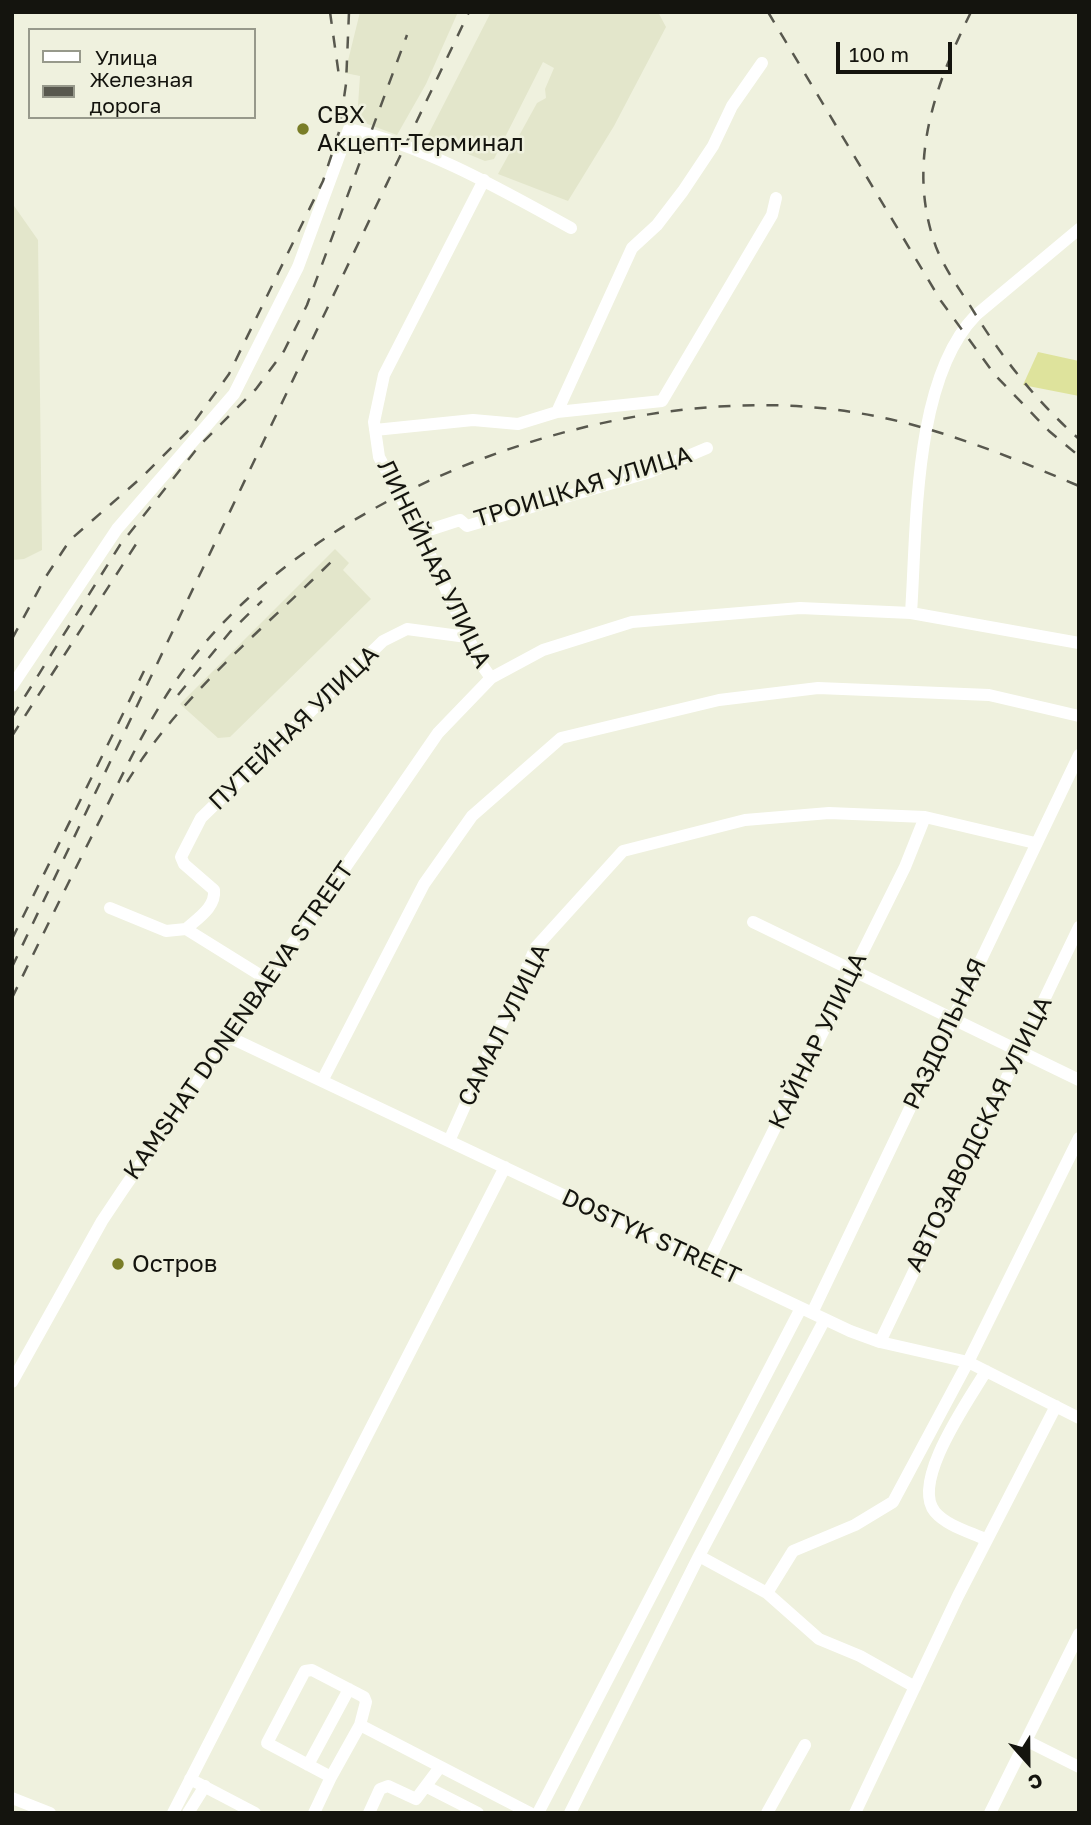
<!DOCTYPE html>
<meta charset="utf-8">
<style>
body{margin:0}
#map{position:relative;width:1091px;height:1825px;overflow:hidden;background:#eff1de;font-family:"Golos Text",sans-serif}
canvas{display:block}
.frame{position:absolute;inset:0;border:14px solid #14140e;pointer-events:none}
.legend{position:absolute;left:28px;top:28px;width:228px;height:91px;box-sizing:border-box;background:#eff1de;border:2px solid #97998b;margin:0;padding:9px 12px;list-style:none;font-size:21px;color:#14140e}
.legend li{display:flex;align-items:center;gap:14px;height:35px}
.legend b{width:35px;border:2px solid #97998b}
.north{position:absolute;left:993px;top:1727px;width:70px;height:70px;-webkit-text-stroke:5px #eff1de;paint-order:stroke;rotate:159deg;font-size:19px;font-weight:700;line-height:28px;text-align:center;color:#14140e}
.north::after{content:'';display:block;margin:auto;width:24px;height:32px;background:#14140e;clip-path:polygon(50% 0,100% 100%,50% 72%,0 100%)}
.scale{position:absolute;left:836px;top:42px;width:116px;height:32px;box-sizing:border-box;border:4px solid #14140e;border-top:0;padding-left:9px;font-size:21px;line-height:24px;white-space:nowrap;color:#14140e;-webkit-text-stroke:5px #eff1de;paint-order:stroke}
</style>
<div id="map">
<canvas width="1091" height="1825"></canvas>
<div class="frame"></div>
<ul class="legend">
<li><b style="height:9px;background:#fff"></b>Улица</li>
<li><b style="height:9px;background:#58584e"></b>Железная дорога</li>
</ul>
<div class="north">С</div>
<div class="scale">100 m</div>
</div>
<script>
const context = document.querySelector('canvas').getContext('2d');
context.lineJoin = 'round';
function paint(path, color) { context.fillStyle = color; context.fill(path, 'evenodd'); }
function trace(path, color, width, dash) { context.strokeStyle = color; context.lineWidth = width; context.lineCap = dash ? 'butt' : 'round'; context.setLineDash(dash || []); context.stroke(path); }
function write(font, color, halo, rows, align = 'center') {
  context.font = font + ' "Golos Text",sans-serif'; context.lineWidth = 5; context.setLineDash([]); context.textBaseline = 'middle'; context.strokeStyle = halo; context.fillStyle = color; for (const [text, x, y, turn = 0] of rows) {
    context.save(); context.translate(x, y); context.rotate((+turn || 0) * Math.PI / 180); context.textAlign = isNaN(turn) ? turn : align; if (halo) context.strokeText(text, 0, 0); context.fillText(text, 0, 0); context.restore();
  }
}
paint(new Path2D(`
 M 360,12 L 458,12 L 426,84 L 397,135 L 357,120 L 360,76 L 345,73 Z
 M 491,12 L 658,12 L 666,27 L 614,126 L 568,201 L 498,174 L 537,103 L 546,98 L 545,89 L 554,68 L 543,62 L 494,159 L 485,161 L 427,137 Z
 M 12,203 L 38,240 L 42,550 L 24,559 L 12,560 Z
 M 335,549 L 349,563 L 343,570 L 371,599 L 230,737 L 218,738 L 180,704 Z`), '#e3e6cb');
paint(new Path2D(`
 M 1038,352 L 1079,361 L 1079,396 L 1023,385 Z`), '#dee39c');
trace(new Path2D(`
 M 484,180 L 384,375 L 374,422 L 379,457 L 420,533 L 479,661 L 491,678
 M 557,412 L 632,248 L 657,225 L 683,191 L 713,146 L 732,106 L 762,63
 M 375,430 L 473,420 L 518,424 L 557,412 L 662,401 L 772,215 L 776,198
 M 420,533 L 460,520 L 467,526 L 650,472 L 707,448
 M 911,613 C 917,526 913,379 976,315 L 1079,229
 M 12,686 L 117,529 L 234,394 L 298,267 L 349,129 C 428,147 500,189 571,228
 M 110,908 L 166,931 L 186,929 L 268,980
 M 753,922 L 1079,1080
 M 186,929 C 198,918 216,907 214,890 L 184,864 L 181,857 L 201,818 L 383,641 L 407,629 L 467,637
 M 229,1037 L 850,1331 L 880,1342 L 968,1362 L 1079,1418
 M 322,1081 L 424,884 L 472,816 L 561,738 L 719,700 L 818,688 L 989,695 L 1079,716
 M 449,1141 L 536,947 L 623,851 L 745,820 L 829,813 L 925,817 L 1035,843
 M 707,1264 L 905,867 L 925,817
 M 812,1313 L 1079,755
 M 880,1342 L 1079,927
 M 986,1371 C 969,1400 910,1482 935,1512 C 947,1526 970,1532 987,1540
 M 12,1382 L 102,1221 L 122,1191 L 438,733 L 491,678 L 543,650 L 632,622 L 800,608 L 911,613 L 1079,643
 M 699,1556 L 767,1593 L 819,1639 L 860,1656 L 915,1687
 M 767,1593 L 793,1551 L 855,1525 L 893,1502 L 968,1362 L 1079,1138
 M 312,1670 L 364,1697 L 366,1702 L 360,1725 L 331,1777 L 267,1743 L 305,1671 Z
 M 360,1725 L 530,1813
 M 1027,1741 L 1079,1767
 M 308,1765 L 349,1689
 M 190,1779 L 255,1813
 M 427,1787 L 478,1813
 M 12,1798 L 50,1813
 M 173,1813 L 505,1167
 M 188,1813 L 205,1786
 M 314,1813 L 331,1777
 M 369,1813 L 380,1789 L 388,1786 L 416,1799 L 440,1767
 M 538,1813 L 801,1308
 M 570,1813 L 699,1556 L 825,1319
 M 767,1813 L 805,1745
 M 855,1813 L 958,1596 L 1056,1406
 M 990,1813 L 1079,1634`), '#fff', 12);
trace(new Path2D(`
 M 330,12 L 339,76
 M 768,12 L 941,301 L 995,375 L 1049,431 L 1079,456
 M 971,12 C 934,87 906,165 936,247 C 945,270 961,291 974,312 C 1003,359 1037,402 1079,439
 M 12,639 L 45,578 L 70,540 L 142,477 L 187,432 L 229,374 L 323,181 L 339,132 L 346,84 L 349,12
 M 178,695 L 230,632 L 262,601
 M 12,717 L 120,545 L 200,445 L 256,389 L 284,351 L 307,305 L 407,35
 M 12,736 L 140,538
 M 127,782 C 182,693 264,629 337,556
 M 12,939 L 144,671
 M 12,967 L 469,12
 M 12,998 C 42,936 72,875 103,814 C 130,759 156,704 195,655 C 335,479 633,377 852,412 C 931,424 1006,455 1079,486`), '#58584e', 2.5, [12, 12]);
for (const [x, y, r, color] of [
 [303,129,7,"#797d27"],
 [118,1264,7,"#797d27"]
]) { const dot = new Path2D(); dot.arc(x, y, r, 0, 2 * Math.PI); context.fillStyle = color; context.fill(dot); trace(dot, '#eff1de', 2.5); }
write('24px', '#14140e', '#eff1de', [
 ["СВХ",317,115],
 ["Акцепт-Терминал",317,143],
 ["Остров",132,1264]
], 'left');
write('24px', '#14140e', '#eff1de', [
 ["ТРОИЦКАЯ УЛИЦА",583,487,-17],
 ["ЛИНЕЙНАЯ УЛИЦА",434,564,64],
 ["ПУТЕЙНАЯ УЛИЦА",294,728,-44],
 ["KAMSHAT DONENBAEVA STREET",239,1021,-55],
 ["САМАЛ УЛИЦА",504,1025,-64],
 ["РАЗДОЛЬНАЯ",945,1034,-65],
 ["КАЙНАР УЛИЦА",818,1041,-64],
 ["АВТОЗАВОДСКАЯ УЛИЦА",979,1134,-64],
 ["DOSTYK STREET",651,1237,25]
]);
</script>
